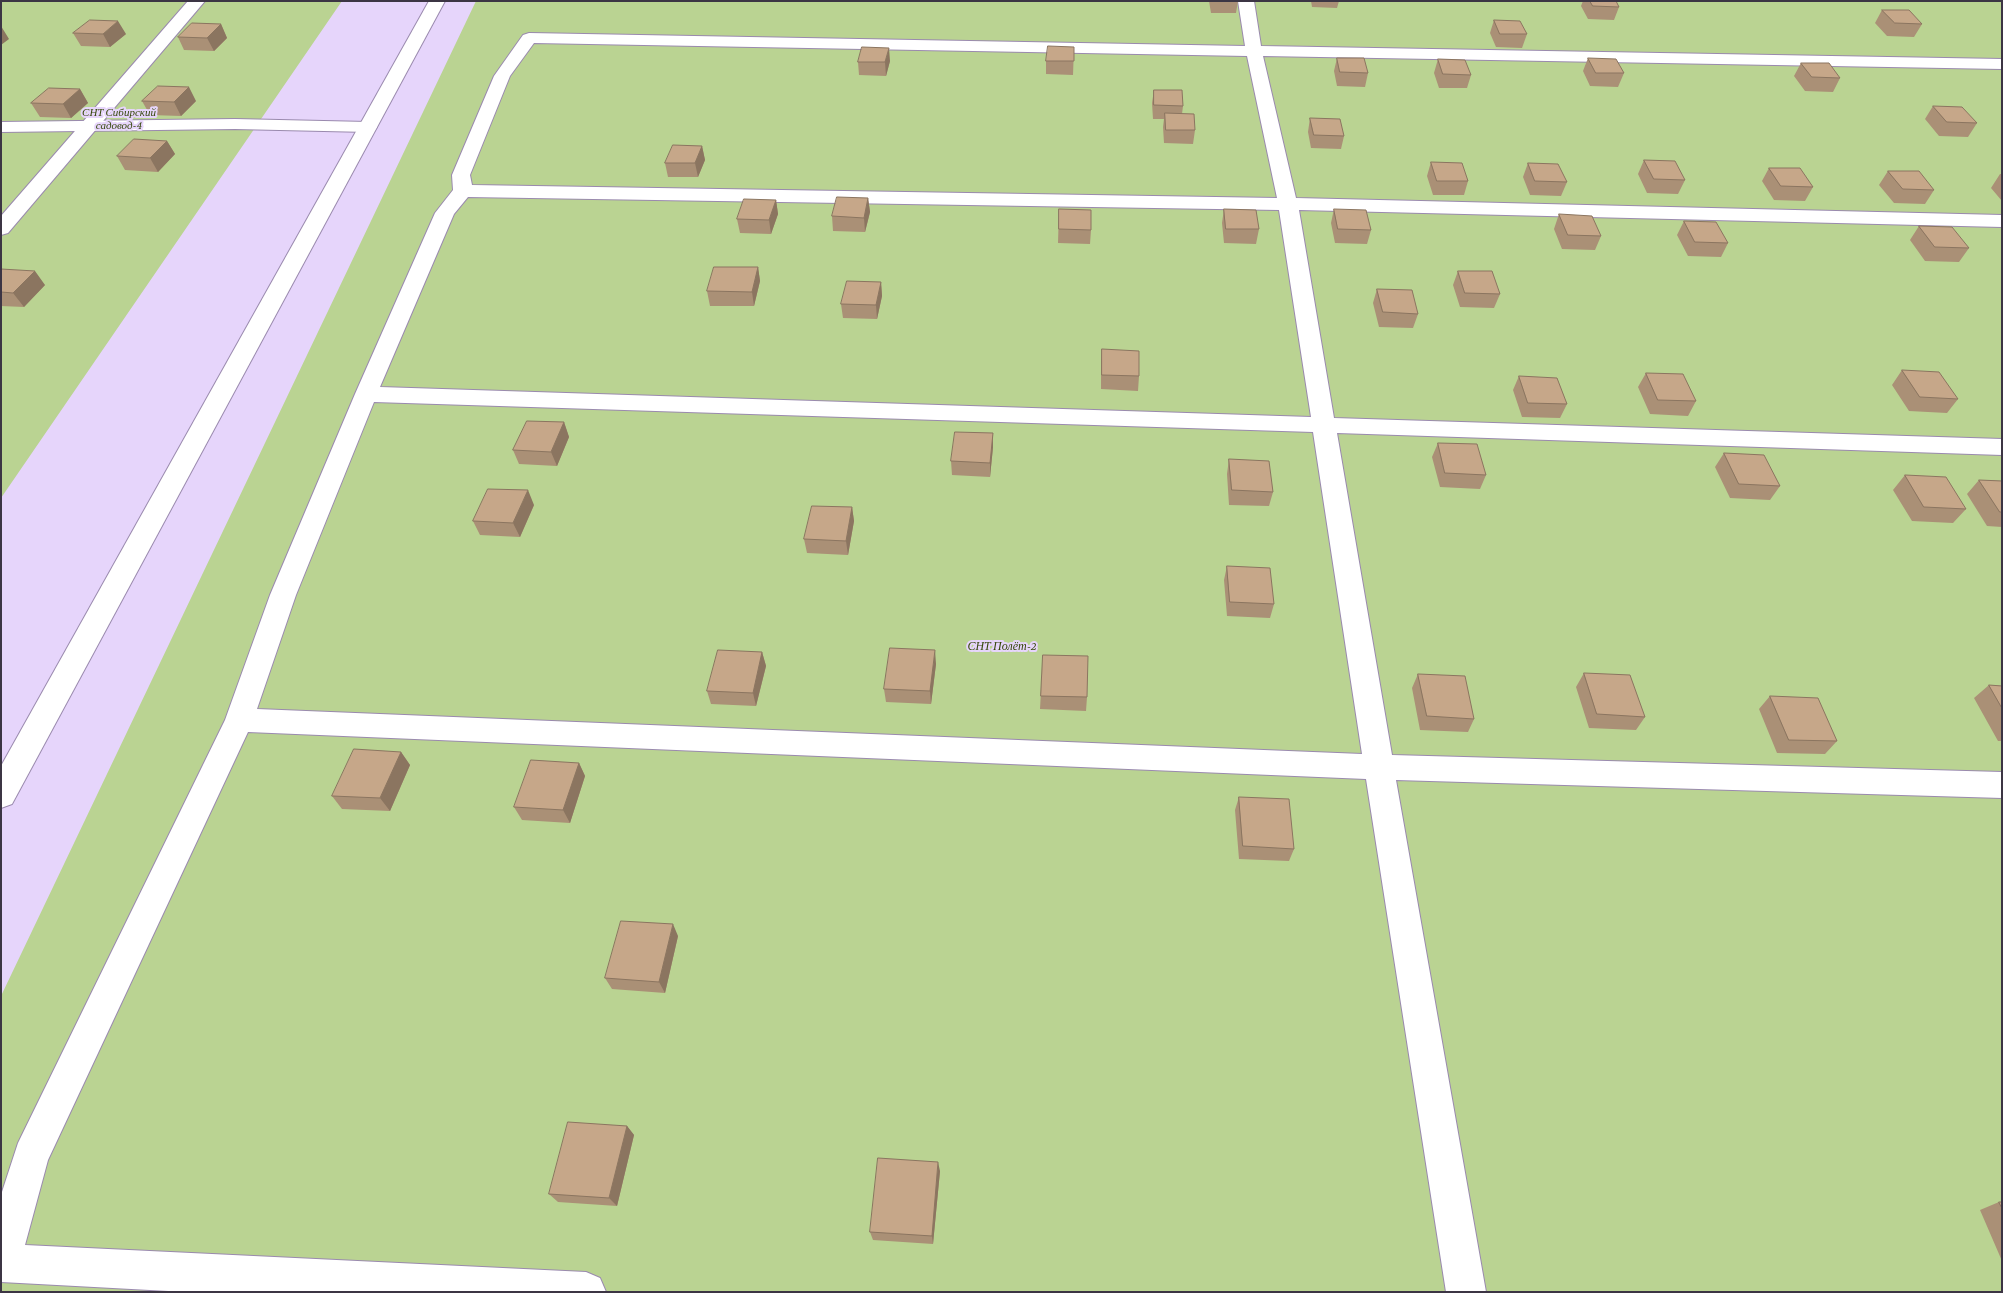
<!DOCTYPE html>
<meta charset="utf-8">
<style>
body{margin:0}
#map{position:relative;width:2003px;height:1293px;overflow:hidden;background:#e6d5fb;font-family:"Crimson Pro",serif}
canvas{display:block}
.frame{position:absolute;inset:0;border:2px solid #3c3544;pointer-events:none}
</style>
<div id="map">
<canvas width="2003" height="1293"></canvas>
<div class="frame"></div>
</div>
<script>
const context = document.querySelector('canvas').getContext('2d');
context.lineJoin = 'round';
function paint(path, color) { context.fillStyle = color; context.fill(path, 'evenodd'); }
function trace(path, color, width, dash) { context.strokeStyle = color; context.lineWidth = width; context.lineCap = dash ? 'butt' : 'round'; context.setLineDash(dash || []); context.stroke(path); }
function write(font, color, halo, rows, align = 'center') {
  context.font = font + ' "Crimson Pro",serif'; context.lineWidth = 4; context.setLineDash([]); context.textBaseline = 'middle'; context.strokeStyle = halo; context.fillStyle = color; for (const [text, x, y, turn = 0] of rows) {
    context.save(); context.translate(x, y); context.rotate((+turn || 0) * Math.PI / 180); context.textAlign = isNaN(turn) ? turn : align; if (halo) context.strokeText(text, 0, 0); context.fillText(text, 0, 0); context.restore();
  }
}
paint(new Path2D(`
 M 1,1 L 342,1 L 1,498 Z
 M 476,1 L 2002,1 L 2002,1292 L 1,1292 L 1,996 Z`), '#bad392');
const lane = new Path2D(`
 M 188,1 L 205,1 L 8,233 L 1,235 L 1,216 Z
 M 1238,1 L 1254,1 L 1261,46 L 2002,59 L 2002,69 L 1263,56 L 1296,198 L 2002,215 L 2002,227 L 1299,210 L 1334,418 L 2002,439 L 2002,455 L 1337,433 L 1392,755 L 2002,772 L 2002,798 L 1396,780 L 1486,1292 L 1446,1292 L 1366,779 L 248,732 L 48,1160 L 25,1245 L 586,1272 L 600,1278 L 606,1292 L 187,1292 L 1,1282 L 1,1195 L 18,1143 L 225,720 L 270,595 L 355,394 L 435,213 L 453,190 L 452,175 L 494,76 L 523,35 L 529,33 L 1245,46 ZM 534,43 L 1247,56 L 1277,198 L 472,185 L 470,175 L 510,76 ZM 468,197 L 1279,210 L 1311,417 L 380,387 L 454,214 ZM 374,402 L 1313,432 L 1362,754 L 257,709 L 296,595 Z`);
const street = new Path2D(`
 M 235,119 L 368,122 L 374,123 L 377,127 L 374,131 L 368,132 L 235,129 L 1,132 L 1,122 Z`);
const secondary = new Path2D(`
 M 429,1 L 445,1 L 12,804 L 1,808 L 1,766 Z`);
trace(lane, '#9a8aae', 2);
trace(street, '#9a8aae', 2);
trace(secondary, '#9a8aae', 2);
paint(lane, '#fff');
paint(street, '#fff');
paint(secondary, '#fff');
paint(new Path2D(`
 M 1209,1 L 1238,1 L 1236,13 L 1211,13 Z
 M 1311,1 L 1339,1 L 1337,8 L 1312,7 Z
 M 1583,1 L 1616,1 L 1619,7 L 1614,20 L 1588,19 L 1581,6 Z
 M 1882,10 L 1922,24 L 1914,37 L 1887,36 L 1875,23 Z
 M 1494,20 L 1527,34 L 1522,48 L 1496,47 L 1490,33 Z
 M 221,24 L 227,38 L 214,51 L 184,50 L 178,37 Z
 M 73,33 L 126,34 L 110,47 L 81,46 Z
 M 1074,47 L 1073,75 L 1046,74 L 1046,61 Z
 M 1337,58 L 1368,73 L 1365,87 L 1337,86 L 1334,71 Z
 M 1588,58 L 1624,73 L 1618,87 L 1590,86 L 1583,71 Z
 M 1438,59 L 1471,75 L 1467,88 L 1439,88 L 1434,73 Z
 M 890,61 L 886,76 L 859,75 L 858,62 Z
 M 1801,63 L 1840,78 L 1833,92 L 1805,91 L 1794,76 Z
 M 80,89 L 88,103 L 71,118 L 40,117 L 31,103 Z
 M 1154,90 L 1183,106 L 1182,114 L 1195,130 L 1193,144 L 1164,143 L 1163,127 L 1164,119 L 1153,119 L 1152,103 Z
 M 142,101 L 196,101 L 181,116 L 150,115 Z
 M 1933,106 L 1977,123 L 1968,137 L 1939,136 L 1925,119 Z
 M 1310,118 L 1344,136 L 1341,149 L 1311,148 L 1308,132 Z
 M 167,141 L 175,154 L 158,172 L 125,170 L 117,156 Z
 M 702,146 L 705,160 L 698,177 L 668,177 L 665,163 Z
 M 1644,160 L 1685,180 L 1678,194 L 1647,193 L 1638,174 Z
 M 1431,162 L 1468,181 L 1464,195 L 1433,195 L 1427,176 Z
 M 1528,163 L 1567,182 L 1561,196 L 1530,195 L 1523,177 Z
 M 1769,168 L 1813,187 L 1805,201 L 1774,200 L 1762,181 Z
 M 1888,171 L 1934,190 L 1925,204 L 1894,203 L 1879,185 Z
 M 2000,174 L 2002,174 L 2002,201 L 1991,188 Z
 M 868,198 L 870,212 L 865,232 L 833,231 L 832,216 Z
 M 776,200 L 778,214 L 771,234 L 740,233 L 737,219 Z
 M 1059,209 L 1091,230 L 1090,244 L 1058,243 Z
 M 1224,209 L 1259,229 L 1256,244 L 1224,243 L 1222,223 Z
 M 1334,209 L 1371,230 L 1367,244 L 1335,243 L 1331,223 Z
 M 1559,214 L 1601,236 L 1595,250 L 1562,249 L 1554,229 Z
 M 1684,221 L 1728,243 L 1721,257 L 1688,256 L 1677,235 Z
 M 1919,226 L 1969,248 L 1959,262 L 1925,261 L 1910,240 Z
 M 758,267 L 760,281 L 754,306 L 710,306 L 707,291 Z
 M 1,269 L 45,285 L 24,307 L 1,306 Z
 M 1458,271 L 1500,294 L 1494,308 L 1460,307 L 1453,285 Z
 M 881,282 L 882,296 L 877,319 L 843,318 L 841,304 Z
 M 1377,289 L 1418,314 L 1413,328 L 1379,327 L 1373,303 Z
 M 1102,349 L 1139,376 L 1138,391 L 1101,389 L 1101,363 Z
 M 1902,370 L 1958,399 L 1947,413 L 1909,411 L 1892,385 Z
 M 1646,373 L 1696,401 L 1688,416 L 1650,414 L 1638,387 Z
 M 1519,376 L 1567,404 L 1560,418 L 1522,417 L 1513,390 Z
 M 564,422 L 569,437 L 557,466 L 519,464 L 513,450 Z
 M 993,433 L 993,447 L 990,477 L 952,475 L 951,461 Z
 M 1438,443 L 1486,475 L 1480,489 L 1440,487 L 1432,457 Z
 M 1724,453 L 1780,486 L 1770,500 L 1730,498 L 1715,467 Z
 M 1229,459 L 1273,492 L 1269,506 L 1229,505 L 1227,474 Z
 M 1905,475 L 1966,509 L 1953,523 L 1912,521 L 1893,490 Z
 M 1979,480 L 2002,481 L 2002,527 L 1987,526 L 1967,494 Z
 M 534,505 L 520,537 L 480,535 L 473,521 Z
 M 852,507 L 854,521 L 848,555 L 807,553 L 804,539 Z
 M 1227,566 L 1274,604 L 1270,618 L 1227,616 L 1224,580 Z
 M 762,652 L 766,666 L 756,706 L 711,704 L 707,691 Z
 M 1043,655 L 1087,697 L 1086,711 L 1040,709 Z
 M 936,664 L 931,704 L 886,702 L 884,689 Z
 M 1584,673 L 1645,717 L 1636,730 L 1589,728 L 1576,687 Z
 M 1418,674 L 1474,719 L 1468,732 L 1420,730 L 1412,688 Z
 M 1989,685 L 2002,686 L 2002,741 L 1998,741 L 1974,698 Z
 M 1770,696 L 1837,741 L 1825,754 L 1777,753 L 1759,709 Z
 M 401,752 L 410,765 L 390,811 L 342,809 L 332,796 Z
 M 579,763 L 585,776 L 570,823 L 522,820 L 514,807 Z
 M 1239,797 L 1294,849 L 1289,861 L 1239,859 L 1235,810 Z
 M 678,936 L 665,993 L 612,989 L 605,978 Z
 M 627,1126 L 634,1135 L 617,1206 L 558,1202 L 549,1194 Z
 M 940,1171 L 933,1244 L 873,1240 L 870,1232 Z
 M 1999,1202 L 2002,1202 L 2002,1261 L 1980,1210 Z`), '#aa9076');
paint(new Path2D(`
 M 118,21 L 126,34 L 110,47 L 103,34 Z
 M 221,24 L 227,38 L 214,51 L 207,38 Z
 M 1,26 L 9,39 L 1,45 Z
 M 889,48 L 890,61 L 886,76 L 885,62 Z
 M 189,87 L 196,101 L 181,116 L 174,102 Z
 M 80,89 L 88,103 L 71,118 L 63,104 Z
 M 167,141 L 175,154 L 158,172 L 150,158 Z
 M 702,146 L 705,160 L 698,177 L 695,163 Z
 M 868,198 L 870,212 L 865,232 L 864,218 Z
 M 776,200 L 778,214 L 771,234 L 769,220 Z
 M 758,267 L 760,281 L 754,306 L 752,292 Z
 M 35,271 L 45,285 L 24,307 L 13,293 Z
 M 881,282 L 882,296 L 877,319 L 876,305 Z
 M 564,422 L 569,437 L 557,466 L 551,452 Z
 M 993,433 L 993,447 L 990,477 L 990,463 Z
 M 528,490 L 534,505 L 520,537 L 513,523 Z
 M 852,507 L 854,521 L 848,555 L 846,541 Z
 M 935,650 L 936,664 L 931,704 L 930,691 Z
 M 762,652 L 766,666 L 756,706 L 753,693 Z
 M 401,752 L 410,765 L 390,811 L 380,798 Z
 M 579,763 L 585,776 L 570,823 L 563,810 Z
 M 673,924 L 678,936 L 665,993 L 659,982 Z
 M 627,1126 L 634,1135 L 617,1206 L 609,1198 Z
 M 938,1162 L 940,1171 L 933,1244 L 932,1236 Z`), '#8b7560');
const building = new Path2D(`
 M 1590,1 L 1616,1 L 1619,7 L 1593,6 Z
 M 1882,10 L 1909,10 L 1922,24 L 1895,23 Z
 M 90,20 L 118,21 L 103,34 L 73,33 Z
 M 1494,20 L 1520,21 L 1527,34 L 1500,34 Z
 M 192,23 L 221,24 L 207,38 L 178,37 Z
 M 1048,46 L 1074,47 L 1074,61 L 1046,61 Z
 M 862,47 L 889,48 L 885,62 L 858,62 Z
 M 1337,58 L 1364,58 L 1368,73 L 1340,72 Z
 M 1588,58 L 1616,59 L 1624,73 L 1596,73 Z
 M 1438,59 L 1465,60 L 1471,75 L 1443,74 Z
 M 1801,63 L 1829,63 L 1840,78 L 1812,77 Z
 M 158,86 L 189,87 L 174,102 L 142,101 Z
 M 49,88 L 80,89 L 63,104 L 31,103 Z
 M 1154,90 L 1182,90 L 1183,106 L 1154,105 Z
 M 1933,106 L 1962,107 L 1977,123 L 1947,122 Z
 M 1165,113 L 1194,114 L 1195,130 L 1166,130 Z
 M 1310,118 L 1340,119 L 1344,136 L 1314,135 Z
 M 134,139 L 167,141 L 150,158 L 117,156 Z
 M 673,145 L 702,146 L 695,163 L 665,163 Z
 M 1644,160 L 1675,161 L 1685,180 L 1654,179 Z
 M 1431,162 L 1462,163 L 1468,181 L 1437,181 Z
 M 1528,163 L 1558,164 L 1567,182 L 1535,181 Z
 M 1769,168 L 1800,168 L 1813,187 L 1781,186 Z
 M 1888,171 L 1919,171 L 1934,190 L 1903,189 Z
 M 837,197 L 868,198 L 864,218 L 832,216 Z
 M 744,199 L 776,200 L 769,220 L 737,219 Z
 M 1059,209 L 1091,210 L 1091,230 L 1059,229 Z
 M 1224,209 L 1256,210 L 1259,229 L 1226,229 Z
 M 1334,209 L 1366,210 L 1371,230 L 1338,229 Z
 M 1559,214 L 1592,216 L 1601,236 L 1568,235 Z
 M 1684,221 L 1716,222 L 1728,243 L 1695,242 Z
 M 1919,226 L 1952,227 L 1969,248 L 1935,247 Z
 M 714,267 L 758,267 L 752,292 L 707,291 Z
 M 1,269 L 35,271 L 13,293 L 1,292 Z
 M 1458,271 L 1492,271 L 1500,294 L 1465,293 Z
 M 847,281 L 881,282 L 876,305 L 841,304 Z
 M 1377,289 L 1412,290 L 1418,314 L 1383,312 Z
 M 1102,349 L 1139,351 L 1139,376 L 1102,375 Z
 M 1902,370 L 1939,372 L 1958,399 L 1920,397 Z
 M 1646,373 L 1683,374 L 1696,401 L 1658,400 Z
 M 1519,376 L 1557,378 L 1567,404 L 1528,403 Z
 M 527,421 L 564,422 L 551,452 L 513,450 Z
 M 955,432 L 993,433 L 990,463 L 951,461 Z
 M 1438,443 L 1477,444 L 1486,475 L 1445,473 Z
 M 1724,453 L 1764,455 L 1780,486 L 1739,484 Z
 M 1229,459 L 1269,461 L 1273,492 L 1232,490 Z
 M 1905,475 L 1946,477 L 1966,509 L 1924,507 Z
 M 1979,480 L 2002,481 L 2002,512 L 2000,512 Z
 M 488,489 L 528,490 L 513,523 L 473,521 Z
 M 812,506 L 852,507 L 846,541 L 804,539 Z
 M 1227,566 L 1270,568 L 1274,604 L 1230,602 Z
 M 890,648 L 935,650 L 930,691 L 884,689 Z
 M 718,650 L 762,652 L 753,693 L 707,691 Z
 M 1043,655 L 1088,656 L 1087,697 L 1041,696 Z
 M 1584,673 L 1630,675 L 1645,717 L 1597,714 Z
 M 1418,674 L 1465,676 L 1474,719 L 1427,716 Z
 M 1989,685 L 2002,686 L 2002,708 Z
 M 1770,696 L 1818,698 L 1837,741 L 1789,740 Z
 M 354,749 L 401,752 L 380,798 L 332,796 Z
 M 531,760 L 579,763 L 563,810 L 514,807 Z
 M 1239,797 L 1289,799 L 1294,849 L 1243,846 Z
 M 621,921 L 673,924 L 659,982 L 605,978 Z
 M 568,1122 L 627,1126 L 609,1198 L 549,1194 Z
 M 878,1158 L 938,1162 L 932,1236 L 870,1232 Z
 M 1999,1202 L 2002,1202 L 2002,1208 Z`);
paint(building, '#c6a789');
trace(building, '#8b7560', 1);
write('italic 11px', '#354709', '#e6d5fb', [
 ["СНТ Сибирский",119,113],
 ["садовод-4",119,126]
]);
write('italic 12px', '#354709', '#e6d5fb', [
 ["СНТ Полёт-2",1002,646]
]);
</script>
